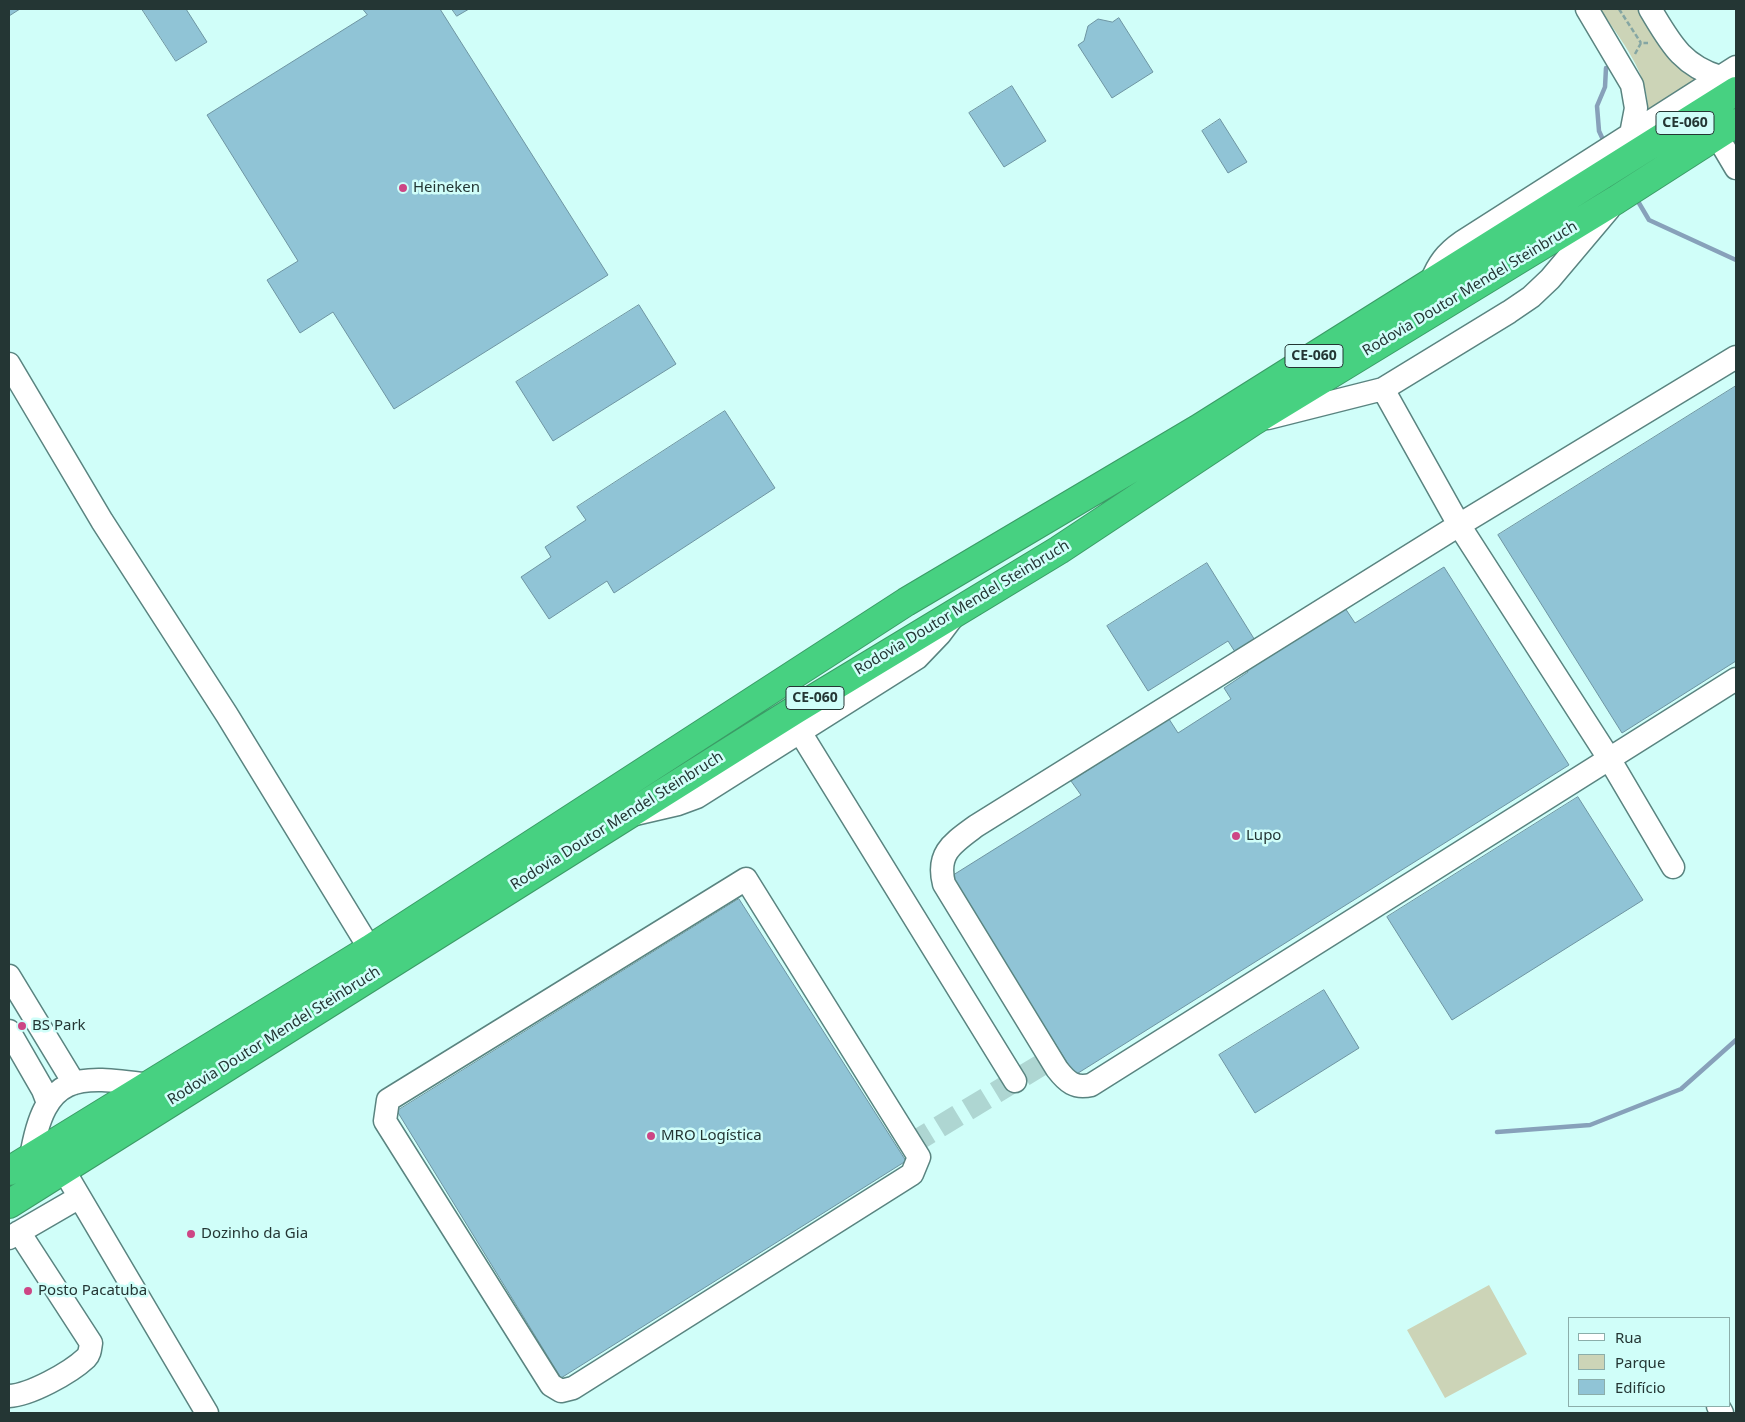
<!DOCTYPE html>
<meta charset="utf-8">
<style>
body{margin:0}
#map{position:relative;width:1745px;height:1422px;overflow:hidden;background:#d0fef9;font-family:"Noto Sans",sans-serif}
canvas{display:block}
.frame{position:absolute;inset:0;border:10px solid #243634;pointer-events:none}
.legend{position:absolute;left:1568px;top:1317px;width:162px;height:90px;box-sizing:border-box;background:#d0fef9;border:1px solid #8baeaa;margin:0;padding:6px 9px;list-style:none;font-size:15px;color:#243634}
.legend li{display:flex;align-items:center;gap:10px;height:25px}
.legend b{width:25px;border:1px solid #8baeaa}
</style>
<div id="map">
<canvas width="1745" height="1422"></canvas>
<div class="frame"></div>
<ul class="legend">
<li><b style="height:6px;background:#fff"></b>Rua</li>
<li><b style="height:14px;background:#ccd4b7"></b>Parque</li>
<li><b style="height:14px;background:#90c4d6"></b>Edifício</li>
</ul>
</div>
<script>
const context = document.querySelector('canvas').getContext('2d');
context.lineJoin = 'round';
function paint(path, color) { context.fillStyle = color; context.fill(path, 'evenodd'); }
function trace(path, color, width, dash) { context.strokeStyle = color; context.lineWidth = width; context.lineCap = dash ? 'butt' : 'round'; context.setLineDash(dash || []); context.stroke(path); }
function write(font, color, halo, rows, align = 'center') {
  context.font = font + ' "Noto Sans",sans-serif'; context.lineWidth = 5; context.setLineDash([]); context.textBaseline = 'middle'; context.strokeStyle = halo; context.fillStyle = color; for (const [text, x, y, turn = 0] of rows) {
    context.save(); context.translate(x, y); context.rotate((+turn || 0) * Math.PI / 180); context.textAlign = isNaN(turn) ? turn : align; if (halo) context.strokeText(text, 0, 0); context.fillText(text, 0, 0); context.restore();
  }
}
paint(new Path2D(`
 M 1600,9 L 1640,9 L 1701,79 L 1648,112 C 1649,73 1621,41 1600,9 Z
 M 1489,1285 L 1527,1354 L 1445,1398 L 1407,1330 Z`), '#ccd4b7');
trace(new Path2D(`
 M 1605,144 L 1599,131 L 1597,106 L 1605,87 L 1606,68
 M 1636,198 L 1649,220 L 1736,260
 M 1497,1132 L 1590,1125 L 1681,1089 L 1736,1040`), '#87a1ba', 4.5);
const building = new Path2D(`
 M 9,9 L 20,9 L 9,16 Z
 M 142,9 L 186,9 L 207,42 L 176,61 Z
 M 363,9 L 440,9 L 608,275 L 394,409 L 333,312 L 300,333 L 267,280 L 298,261 L 207,115 L 367,15 Z
 M 452,9 L 469,9 L 457,16 Z
 M 1119,18 L 1153,72 L 1112,98 L 1078,45 L 1084,41 L 1088,26 L 1098,19 L 1112,22 Z
 M 1012,86 L 1046,141 L 1004,167 L 969,113 Z
 M 1220,119 L 1247,162 L 1228,173 L 1202,131 Z
 M 639,305 L 676,364 L 553,441 L 516,382 Z
 M 1736,386 L 1736,661 L 1622,733 L 1498,535 Z
 M 725,411 L 775,488 L 614,593 L 607,581 L 549,619 L 521,577 L 551,557 L 545,547 L 586,520 L 577,507 Z
 M 1207,563 L 1266,658 L 1345,608 L 1355,623 L 1444,567 L 1569,765 L 1075,1075 L 950,877 L 1081,795 L 1071,781 L 1169,719 L 1178,733 L 1231,699 L 1224,688 L 1248,672 L 1228,641 L 1148,691 L 1107,626 Z
 M 1578,797 L 1643,900 L 1452,1020 L 1387,917 Z
 M 739,899 L 906,1161 L 561,1378 L 397,1111 Z
 M 1324,990 L 1359,1048 L 1255,1113 L 1219,1055 Z`);
paint(building, '#90c4d6');
trace(building, '#6e95a2', 1);
trace(new Path2D(`
 M 911,1144 L 1051,1059`), '#aed6d2', 22, [22, 11]);
const minor = new Path2D(`
 M 1587,9 L 1632,85 L 1636,108 L 1631,134
 M 1650,9 C 1670,42 1681,65 1720,77
 M 1717,136 L 1736,168
 M 1431,282 C 1438,264 1446,253 1462,242 L 1736,67
 M 1736,357 L 1459,525 L 976,826 C 953,843 936,853 944,884 L 1057,1069 C 1067,1082 1075,1089 1091,1085 L 1736,679
 M 9,364 L 102,521 L 227,715 L 370,949
 M 1383,389 L 1459,525 L 1610,760 L 1673,867
 M 1268,418 L 1383,389 L 1509,312 L 1531,297 L 1550,279 L 1609,209
 M 800,732 L 1015,1081
 M 635,814 L 678,804 L 697,797 L 917,658 L 940,634 L 952,618
 M 746,879 L 919,1157 L 912,1174 L 573,1388 L 561,1391 L 551,1385 L 385,1121 L 388,1100 Z
 M 9,976 L 74,1083
 M 9,1031 L 43,1090 L 48,1103
 M 31,1157 C 45,1072 76,1075 150,1085
 M 63,1169 L 207,1413
 M 9,1238 L 78,1198
 M 9,1396 C 30,1395 70,1373 86,1358 C 90,1354 90,1349 91,1343 L 19,1232
 M 1718,1406 L 1722,1413`);
const highway = new Path2D(`
 M 9,1171 L 370,949 L 906,602 L 1198,429 L 1736,91
 M 9,1204 L 795,710 L 1059,550 L 1252,422 L 1616,200 L 1736,123`);
trace(minor, '#5a8480', 25);
trace(highway, '#3b9b66', 30);
trace(new Path2D(`
 M 1619,9 L 1641,43
 M 1635,54 L 1641,43 L 1648,43`), '#85a6a3', 2.5, [5, 2.5]);
trace(minor, '#fff', 22);
trace(highway, '#47d181', 28);
for (const [x, y, r, color] of [
 [403,188,5,"#cd4685"],
 [1236,836,5,"#cd4685"],
 [22,1026,5,"#cd4685"],
 [651,1136,5,"#cd4685"],
 [191,1234,5,"#cd4685"],
 [28,1291,5,"#cd4685"]
]) { const dot = new Path2D(); dot.arc(x, y, r, 0, 2 * Math.PI); context.fillStyle = color; context.fill(dot); trace(dot, '#d0fef9', 2); }
for (const [x, y, w] of [
 [1685,123,58],
 [1314,356,58],
 [815,698,58]
]) { const box = new Path2D(); box.roundRect(x - w / 2, y - 11.5, w, 23, 4); context.fillStyle = '#d0fef9'; context.fill(box); trace(box, '#243634', 1); }
write('bold 14px', '#243634', null, [
 ["CE-060",1685,123],
 ["CE-060",1314,356],
 ["CE-060",815,698]
]);
write('15px', '#243634', '#d0fef9', [
 ["Heineken",413,188],
 ["Lupo",1246,836],
 ["BS Park",32,1026],
 ["MRO Logística",661,1136],
 ["Dozinho da Gia",201,1234],
 ["Posto Pacatuba",38,1291]
], 'left');
write('15px', '#243634', '#d0fef9', [
 ["Rodovia Doutor Mendel Steinbruch",1470,289,-31],
 ["Rodovia Doutor Mendel Steinbruch",962,608,-31],
 ["Rodovia Doutor Mendel Steinbruch",617,821,-32],
 ["Rodovia Doutor Mendel Steinbruch",274,1036,-32]
]);
</script>
